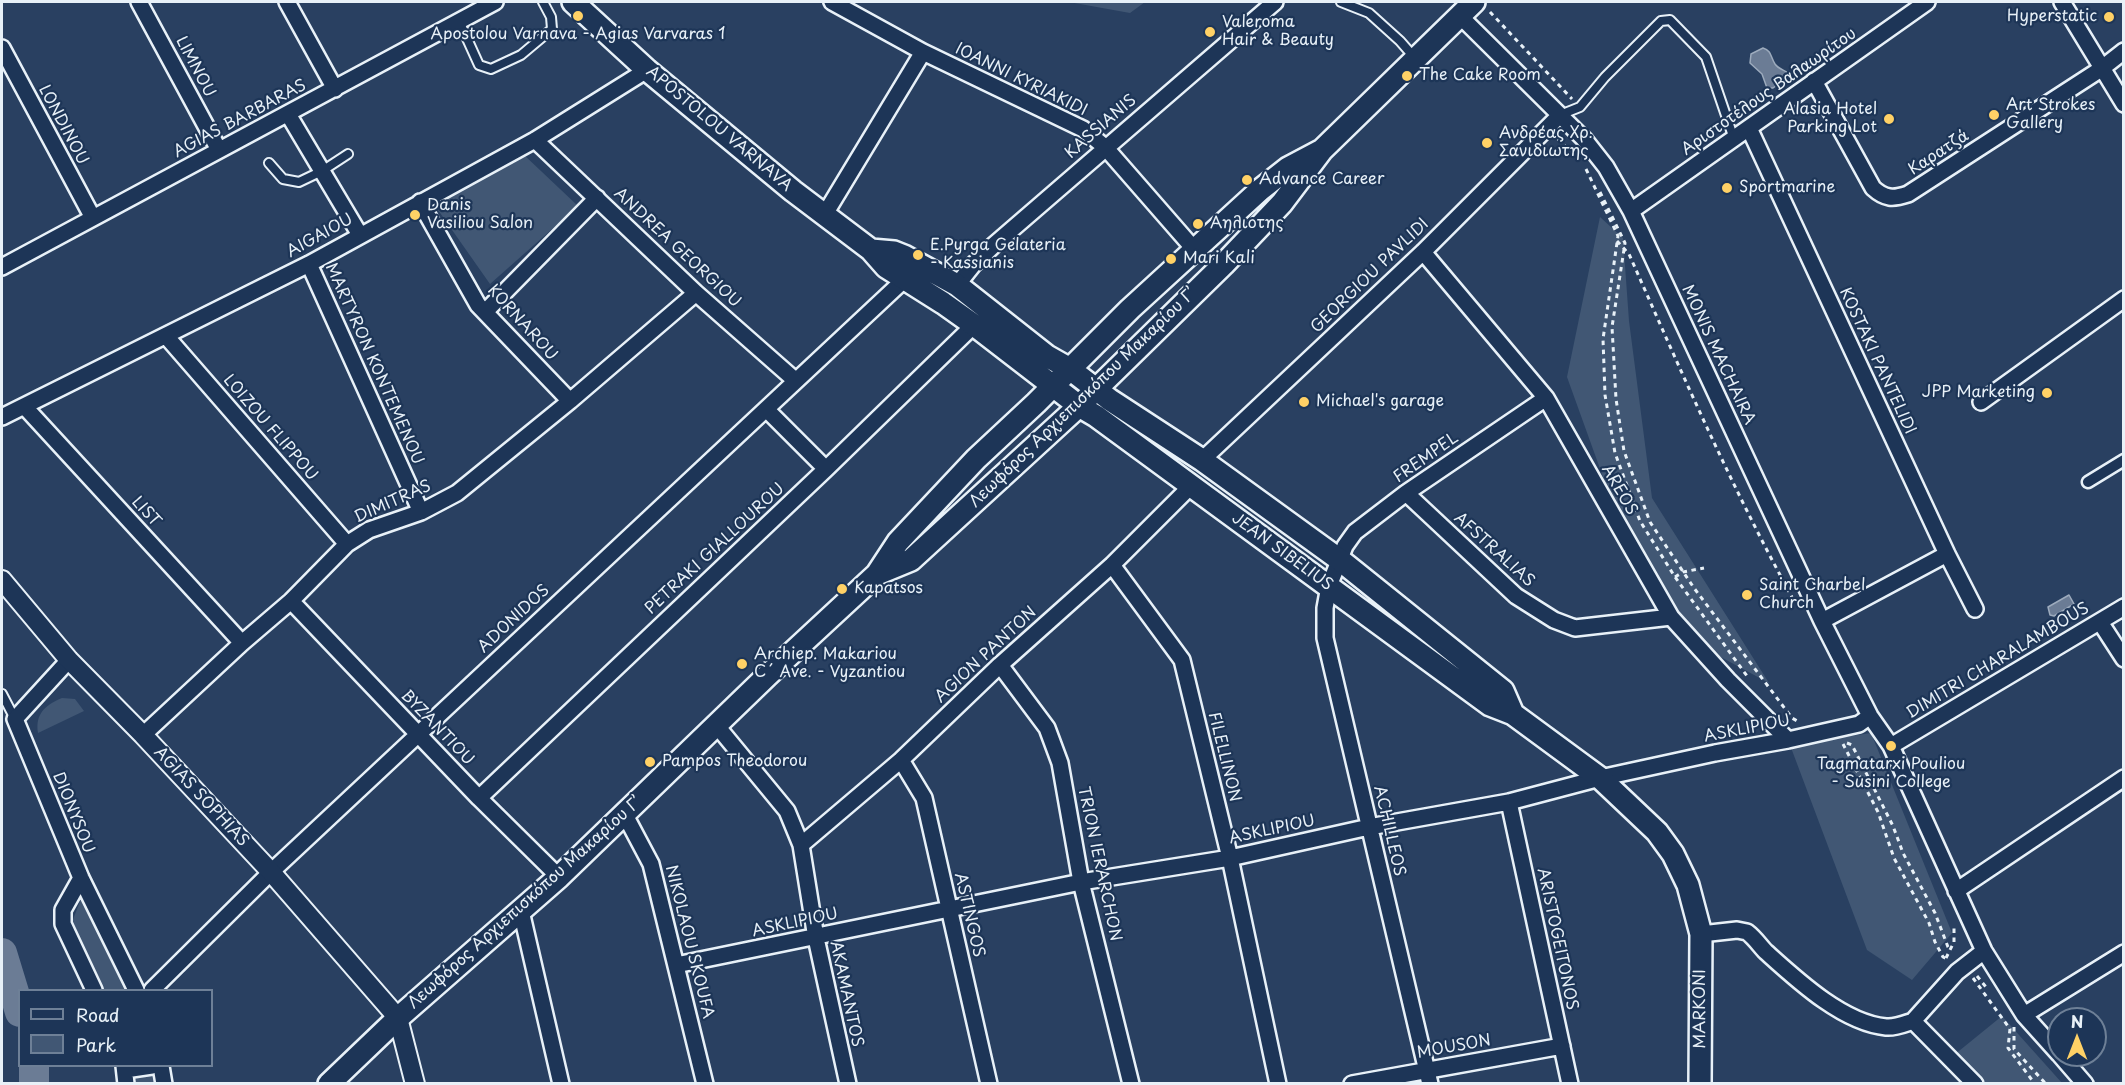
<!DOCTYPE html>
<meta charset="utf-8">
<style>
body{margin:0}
#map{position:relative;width:2125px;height:1085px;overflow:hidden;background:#294061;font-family:"Playpen Sans",sans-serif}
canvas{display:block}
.frame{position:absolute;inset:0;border:3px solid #e8f1f8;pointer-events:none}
.legend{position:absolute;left:18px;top:989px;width:195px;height:78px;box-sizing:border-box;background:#1d3557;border:2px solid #6e8097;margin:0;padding:8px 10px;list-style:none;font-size:18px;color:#e8f1f8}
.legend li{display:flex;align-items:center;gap:12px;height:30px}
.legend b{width:30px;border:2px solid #6e8097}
.north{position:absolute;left:2047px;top:1007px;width:60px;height:60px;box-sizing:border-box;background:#1d3557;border:2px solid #6e8097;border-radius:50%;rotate:0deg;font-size:16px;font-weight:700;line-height:24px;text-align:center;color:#e8f1f8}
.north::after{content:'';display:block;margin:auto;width:21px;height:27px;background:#ffd166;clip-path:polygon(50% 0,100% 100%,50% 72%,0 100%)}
</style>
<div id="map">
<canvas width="2125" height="1085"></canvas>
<div class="frame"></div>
<ul class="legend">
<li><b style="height:8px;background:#1d3557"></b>Road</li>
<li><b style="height:16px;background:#415774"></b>Park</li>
</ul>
<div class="north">N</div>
</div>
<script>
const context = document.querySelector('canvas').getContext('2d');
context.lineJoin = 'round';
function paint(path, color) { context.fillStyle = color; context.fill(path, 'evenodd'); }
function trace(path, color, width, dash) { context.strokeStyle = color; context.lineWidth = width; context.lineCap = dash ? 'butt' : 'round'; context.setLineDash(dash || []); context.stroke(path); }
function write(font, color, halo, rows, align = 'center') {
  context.font = font + ' "Playpen Sans",sans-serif'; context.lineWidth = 4.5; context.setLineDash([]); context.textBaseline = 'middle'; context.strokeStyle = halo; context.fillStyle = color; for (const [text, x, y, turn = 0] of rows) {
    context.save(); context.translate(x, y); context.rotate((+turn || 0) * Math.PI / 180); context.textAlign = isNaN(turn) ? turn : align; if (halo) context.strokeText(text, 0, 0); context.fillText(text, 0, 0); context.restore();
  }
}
paint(new Path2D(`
 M 1069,2 L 1145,2 L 1130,13 Z
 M 523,154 L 578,206 L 490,284 L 431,200 Z
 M 1600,217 L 1623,238 L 1629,321 L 1652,498 L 1769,683 L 1689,640 L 1612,502 L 1567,377 Z
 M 62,698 L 75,699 L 84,711 L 38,733 C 35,714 45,705 62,698 Z
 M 1871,733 L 1952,933 L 1912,980 L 1867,950 L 1790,745 Z
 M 81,899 L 89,904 L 131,990 L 101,990 L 70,927 Z
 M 2002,1016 L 2062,1083 L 1983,1083 L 1954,1055 Z
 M 143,1073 L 153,1075 L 158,1083 L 133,1084 L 134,1077 Z`), '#415774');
const water = new Path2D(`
 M 1763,48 C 1772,51 1770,56 1775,64 C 1779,70 1786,70 1791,75 L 1773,88 L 1767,88 L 1762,74 L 1750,63 L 1751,54 Z
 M 2069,595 L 2074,604 L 2054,616 L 2050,615 L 2048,607 Z`);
paint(water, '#6b7c95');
trace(water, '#9dabbd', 1.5);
trace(new Path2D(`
 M 2,953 L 20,1012
 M 34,1084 L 34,1066`), '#6b7c95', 30);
const service = new Path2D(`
 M 1341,2 L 1369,13 L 1400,41 L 1414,57
 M 459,21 L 479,65 L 491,69 L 521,55 L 552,29 L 551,17 L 543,2
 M 1560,115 L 1580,107 L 1605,77 L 1661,21 L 1670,20 L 1706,57 L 1734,139
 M 269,163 L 283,179 L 299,182 L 322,171 L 348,154
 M 2,694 L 15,719`);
const pedestrian = new Path2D(`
 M 2088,482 L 2124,460`);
const minor = new Path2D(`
 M 139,2 L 219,150
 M 287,2 L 335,89
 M 832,2 L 923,52 L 1083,129 L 1105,147 L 1194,249
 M 2062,2 L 2124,104
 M 1460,16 L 1584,139 L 1606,167 L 1631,211 L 1822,621 L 1870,716 L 1891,746 L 1984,951 L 2024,1015 L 2059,1054
 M 2,48 L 93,218
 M 1814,81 L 1873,188 C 1885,199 1893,199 1908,194 L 2101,69 L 2124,51
 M 288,114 L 360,235
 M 1749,128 L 1947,554 L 1975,609
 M 535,140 L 696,293 L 796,381
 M 420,202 L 478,305 L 570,401
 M 1631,211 L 1927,2
 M 825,214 L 923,52
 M 1423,252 L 1546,398 L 1671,617 L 1728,680 L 1788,740
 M 309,264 L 421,512
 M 2,267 L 495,2
 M 957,285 L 973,265 L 995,244 L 1275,2
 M 485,312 L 597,198
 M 166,336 L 347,544
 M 1981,402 L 2124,299
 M 24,406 L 242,643
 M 766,409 L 826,469
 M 2,417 L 309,264 L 535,140 L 647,70
 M 1202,460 L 1423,252 L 1560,115
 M 1406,493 L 1516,596 L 1554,620 L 1575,628 L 1671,617
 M 1112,565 L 1182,660 L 1230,858 L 1278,1084
 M 291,601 L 479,798 L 559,877
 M 1822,621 L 1947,554
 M 2100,622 L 2124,659
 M 69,660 L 15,719 L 81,878 L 136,990
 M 1000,665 L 1047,728 L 1060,763 L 1081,882 L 1131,1084
 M 717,726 L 787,811 L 801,845 L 816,938 L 848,1084
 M 143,735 L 242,643 L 291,601 L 347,544 L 369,530 L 421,512 L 457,493 L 570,401 L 696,293
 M 1891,746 L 2124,607
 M 901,760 L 924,798 L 989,1084
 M 479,798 L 826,469 L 974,325
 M 1509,802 L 1570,1084
 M 625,815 L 651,864 L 705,1084
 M 801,845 L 901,760 L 1000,665 L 1112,565 L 1191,486
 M 81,878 L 63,910 L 63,924 L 94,990
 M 1956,891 L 2124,778
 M 521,911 L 561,1084
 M 1701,934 L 1737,930 L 1747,932 C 1755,938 1760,946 1766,952 C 1797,980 1843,1023 1886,1027 C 1895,1028 1904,1024 1913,1021 L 1975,1084
 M 676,965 L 1081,882 L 1230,858 L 1369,827 L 1509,802 L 1600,778 L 1715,753 L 1788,740 L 1859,724 L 1870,716
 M 152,990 L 271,872 L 905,279
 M 2024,1015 L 2124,953
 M 1913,1021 L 1957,972 L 1984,951
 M 2060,1055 L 2085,1084
 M 124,1066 L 126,1084
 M 161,1066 L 164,1084
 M 125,1070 L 152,1066
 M 1352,1084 L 1562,1046
 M 1430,1084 L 1325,638 L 1325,608 L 1329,586 L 1345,546 L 1355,532 L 1406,493 L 1546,398`);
const tertiary = new Path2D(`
 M 2,580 L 69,660 L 143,735 L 271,872 L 398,1018 L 415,1084`);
const secondary = new Path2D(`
 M 573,2 L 647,70 L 793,191 L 871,250 L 886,267 L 943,303 L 974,325 L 1079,406 L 1096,416 L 1490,705 L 1513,714 L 1600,778 L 1657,832 L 1673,854 L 1688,885 L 1701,934 L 1700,1084
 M 871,250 L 894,252 L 904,256 L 957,285 L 1047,356 L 1070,369 L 1110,400 L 1202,460 L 1340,560 L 1503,691 L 1513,714
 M 877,574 L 911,560 L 1079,406 L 1224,264 L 1282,203 L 1322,150 L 1474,2
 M 329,1084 L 398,1018 L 559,877 L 768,675 L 877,574 L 898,542 L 976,459 L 1036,403 L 1130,309 L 1260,190 L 1288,168 L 1322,150`);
trace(service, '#e8f1f8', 12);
trace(pedestrian, '#e8f1f8', 15);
trace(minor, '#e8f1f8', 20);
trace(tertiary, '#e8f1f8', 22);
trace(secondary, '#e8f1f8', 26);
trace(new Path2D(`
 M 1490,12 L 1572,99
 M 1558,139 L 1577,158
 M 1586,169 L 1618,236 L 1603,339 L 1605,395 L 1615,453 L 1640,521 L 1675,577 L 1747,676
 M 1600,192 L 1625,243 L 1612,327 L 1616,399 L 1624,451 L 1650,522 L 1694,588 L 1792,718 L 1799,722
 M 1617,241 L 1629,254 C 1680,369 1731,486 1792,597
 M 1675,577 L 1683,572 L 1704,568
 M 1847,743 L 1852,745 L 1893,826 L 1903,853 L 1935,913 L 1948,947 L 1950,950
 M 1843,744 L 1878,812 L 1894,858 L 1929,923 L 1935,942 L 1943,957 L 1949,960
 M 1946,958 L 1954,942 L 1954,926
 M 1977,976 L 1986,987
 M 1973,978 L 2010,1029 L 2008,1048 L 2035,1084
 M 2014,1027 L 2014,1049 L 2046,1084`), '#e8f1f8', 3, [4.5, 4.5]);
trace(service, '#1d3557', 8);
trace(pedestrian, '#1d3557', 10);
trace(minor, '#1d3557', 15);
trace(tertiary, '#1d3557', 18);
trace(secondary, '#1d3557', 21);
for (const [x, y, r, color] of [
 [578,16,6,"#ffd166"],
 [2109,17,6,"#ffd166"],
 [1210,32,6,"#ffd166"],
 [1407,76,6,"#ffd166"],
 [1994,115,6,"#ffd166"],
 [1889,119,6,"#ffd166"],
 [1487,143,6,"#ffd166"],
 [1247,180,6,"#ffd166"],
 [1727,188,6,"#ffd166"],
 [415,215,6,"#ffd166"],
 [1198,224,6,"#ffd166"],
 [918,255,6,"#ffd166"],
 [1171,259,6,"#ffd166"],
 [2047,393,6,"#ffd166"],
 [1304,402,6,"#ffd166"],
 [842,589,6,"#ffd166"],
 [1747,595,6,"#ffd166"],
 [742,664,6,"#ffd166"],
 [1891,746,6,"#ffd166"],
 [650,762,6,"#ffd166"]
]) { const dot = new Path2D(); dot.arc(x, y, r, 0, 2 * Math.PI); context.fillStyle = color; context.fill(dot); trace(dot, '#1d3557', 2); }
write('16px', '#e8f1f8', '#1d3557', [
 ["Hyperstatic",2097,17,"right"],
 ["Valeroma",1222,23],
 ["Hair & Beauty",1222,41],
 ["Apostolou Varnava - Agias Varvaras 1",578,35,"center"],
 ["The Cake Room",1419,76],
 ["Art Strokes",2006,106],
 ["Gallery",2006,124],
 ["Alasia Hotel",1877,110,"right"],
 ["Parking Lot",1877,128,"right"],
 ["Ανδρέας Χρ.",1499,134],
 ["Σανιδιωτης",1499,152],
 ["Advance Career",1259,180],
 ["Sportmarine",1739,188],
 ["Danis",427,206],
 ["Vasiliou Salon",427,224],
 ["Αηλιοτης",1210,224],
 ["E.Pyrga Gelateria",930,246],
 ["- Kassianis",930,264],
 ["Mari Kali",1183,259],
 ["JPP Marketing",2035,393,"right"],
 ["Michael's garage",1316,402],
 ["Saint Charbel",1759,586],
 ["Church",1759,604],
 ["Kapatsos",854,589],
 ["Archiep. Makariou",754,655],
 ["C´ Ave. - Vyzantiou",754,673],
 ["Pampos Theodorou",662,762],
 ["Tagmatarxi Pouliou",1891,765,"center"],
 ["- Susini College",1891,783,"center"]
], 'left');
write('16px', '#e8f1f8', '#1d3557', [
 ["LIMNOU",195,67,62],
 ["IOANNI KYRIAKIDI",1021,80,26],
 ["Αριστοτέλους Βαλαωρίτου",1769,92,-35],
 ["AGIAS BARBARAS",240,119,-28],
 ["LONDINOU",63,125,62],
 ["KASSIANIS",1101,127,-41],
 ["APOSTOLOU VARNAVA",719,129,40],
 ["Καρατζά",1939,153,-33],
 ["AIGAIOU",320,236,-29],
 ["ANDREA GEORGIOU",677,248,43],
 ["GEORGIOU PAVLIDI",1370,276,-44],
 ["KORNAROU",522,323,48],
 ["MONIS MACHAIRA",1718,355,65],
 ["KOSTAKI PANTELIDI",1877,361,65],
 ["MARTYRON KONTEMENOU",374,364,66],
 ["Λεωφόρος Αρχιεπισκόπου Μακαρίου Γ’",1083,398,-44],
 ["LOIZOU FLIPPOU",270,428,49],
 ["FREMPEL",1426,458,-35],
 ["AREOS",1619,490,60],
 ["DIMITRAS",393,502,-24],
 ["LIST",146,512,47],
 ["PETRAKI GIALLOUROU",715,549,-43],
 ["AFSTRALIAS",1494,550,42],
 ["JEAN SIBELIUS",1282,552,36],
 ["ADONIDOS",514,619,-43],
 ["AGION PANTON",986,655,-43],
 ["DIMITRI CHARALAMBOUS",1998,661,-31],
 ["BYZANTIOU",437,728,46],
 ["ASKLIPIOU",1747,729,-11],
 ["FILELLINON",1224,757,76],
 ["AGIAS SOPHIAS",201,797,47],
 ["DIONYSOU",73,813,68],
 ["ASKLIPIOU",1272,830,-12],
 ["ACHILLEOS",1389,831,77],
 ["TRION IERARCHON",1099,864,78],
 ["Λεωφόρος Αρχιεπισκόπου Μακαρίου Γ’",525,903,-42],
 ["ASTINGOS",969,915,77],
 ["ASKLIPIOU",795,923,-12],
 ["ARISTOGEITONOS",1557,939,78],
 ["NIKOLAOU SKOUFA",689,942,76],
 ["AKAMANTOS",846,994,78],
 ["MARKONI",1701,1009,-90],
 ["MOUSON",1454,1047,-10]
]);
</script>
